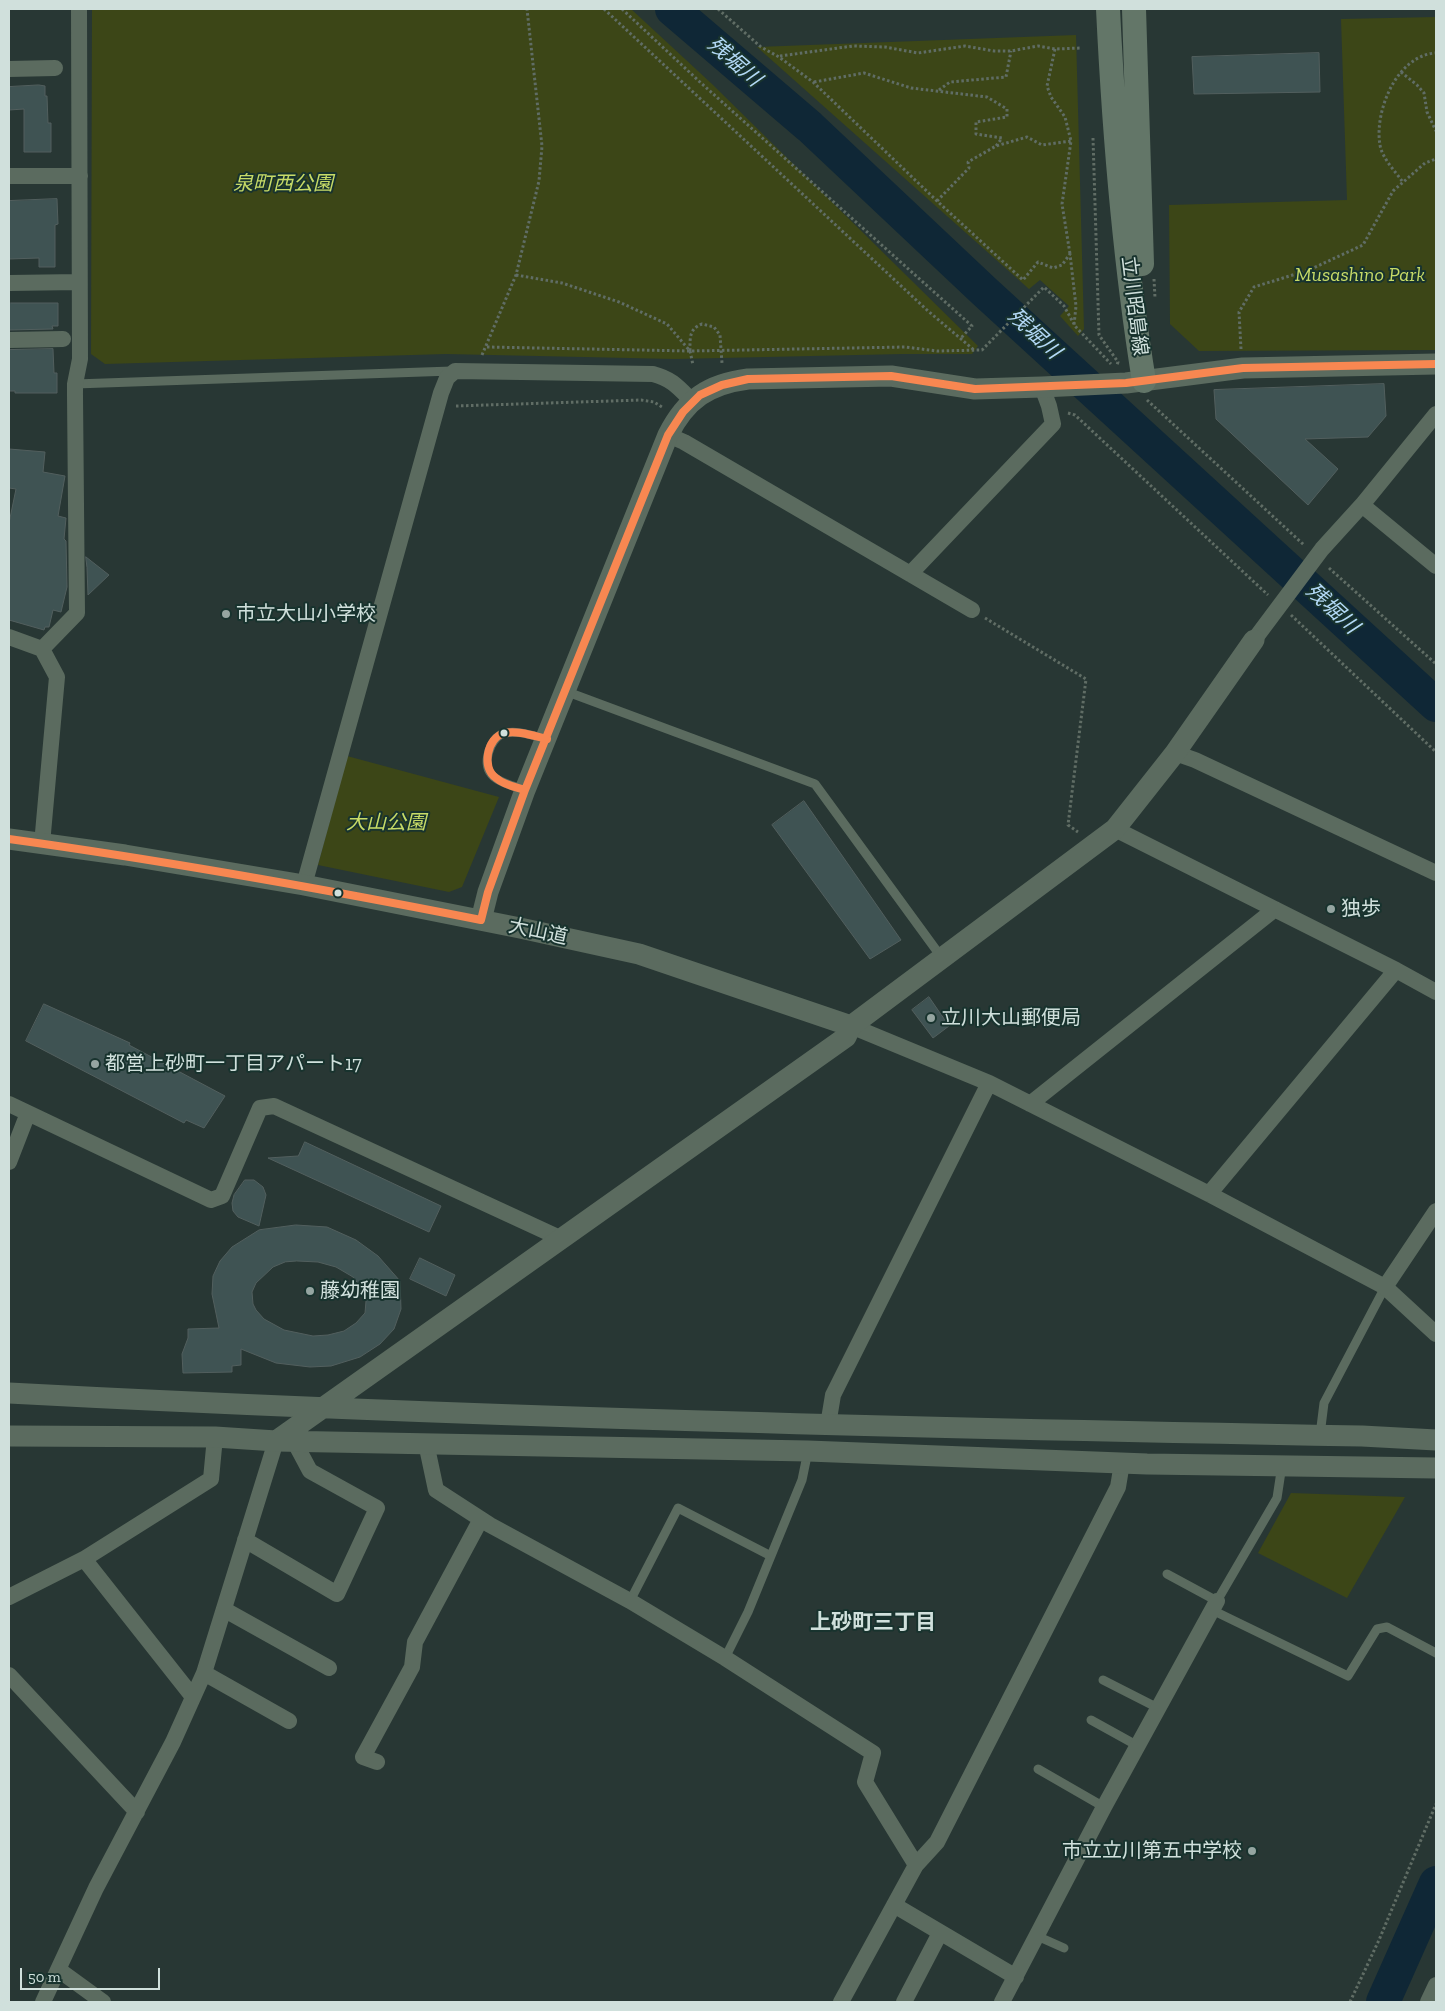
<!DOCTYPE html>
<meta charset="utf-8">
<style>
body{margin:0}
#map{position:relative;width:1445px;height:2011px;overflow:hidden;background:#283734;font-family:"Zilla Slab",serif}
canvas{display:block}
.frame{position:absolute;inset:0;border:10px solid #d0e0dc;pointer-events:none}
.scale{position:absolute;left:20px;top:1968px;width:140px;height:22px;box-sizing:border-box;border:2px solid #d0e0dc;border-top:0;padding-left:6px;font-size:15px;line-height:18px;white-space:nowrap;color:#d0e0dc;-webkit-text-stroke:4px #18332e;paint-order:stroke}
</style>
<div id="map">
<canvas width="1445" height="2011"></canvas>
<div class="frame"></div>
<div class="scale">50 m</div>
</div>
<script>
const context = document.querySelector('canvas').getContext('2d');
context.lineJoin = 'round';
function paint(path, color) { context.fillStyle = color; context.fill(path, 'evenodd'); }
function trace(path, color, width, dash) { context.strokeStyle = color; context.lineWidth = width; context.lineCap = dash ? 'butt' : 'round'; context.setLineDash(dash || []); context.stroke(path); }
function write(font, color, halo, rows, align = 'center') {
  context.font = font + ' "Zilla Slab","Noto Sans JP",serif'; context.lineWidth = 4; context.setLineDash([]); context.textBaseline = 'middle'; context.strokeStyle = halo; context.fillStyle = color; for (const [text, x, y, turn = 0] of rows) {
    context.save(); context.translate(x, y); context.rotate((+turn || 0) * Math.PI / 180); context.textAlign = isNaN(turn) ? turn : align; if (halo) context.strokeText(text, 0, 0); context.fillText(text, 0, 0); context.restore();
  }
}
paint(new Path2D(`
 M 92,9 L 631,9 L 712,84 L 978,346 L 972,354 L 903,354 L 675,359 L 446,354 L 105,364 L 91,354 Z
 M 1436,17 L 1436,350 L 1199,351 L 1170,324 L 1169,205 L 1347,200 L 1341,19 Z
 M 1076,35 L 1084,329 L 1078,336 L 1060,316 L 1069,306 L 1040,280 L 1029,289 L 757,47 Z
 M 347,756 L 499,797 L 462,887 L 449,892 L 318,865 Z
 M 1291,1493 L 1405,1497 L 1347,1598 L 1258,1553 Z`), '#3c4617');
trace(new Path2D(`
 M 672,9 L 810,127 L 984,291 L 1436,705
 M 1383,2002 L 1436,1883`), '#0f2736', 34);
const building = new Path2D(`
 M 1319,53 L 1320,92 L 1194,94 L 1192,57 Z
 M 39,85 L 45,86 L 45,96 L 47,96 L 48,123 L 51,123 L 51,152 L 24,152 L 24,109 L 9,110 L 9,87 Z
 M 57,199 L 58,224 L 55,225 L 55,267 L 39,267 L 39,258 L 9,259 L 9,201 Z
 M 11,303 L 58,303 L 58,326 L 52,326 L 53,329 L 9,330 L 9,304 Z
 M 53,349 L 54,373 L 57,373 L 57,393 L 15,393 L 15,391 L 9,391 L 9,350 Z
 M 1384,384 L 1386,416 L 1368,437 L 1305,439 L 1338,469 L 1308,505 L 1216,419 L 1214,390 Z
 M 9,449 L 45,452 L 43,472 L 65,476 L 58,516 L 66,518 L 64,539 L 66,541 L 67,587 L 61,612 L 53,610 L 49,627 L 45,627 L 44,630 L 9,620 L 9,523 L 16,489 L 9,488 Z
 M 86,557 L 109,575 L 88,595 L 87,568 Z
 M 804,801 L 901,940 L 870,959 L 772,825 Z
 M 929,997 L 949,1026 L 933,1038 L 912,1010 Z
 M 44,1004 L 130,1043 L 129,1045 L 225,1096 L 204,1128 L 186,1120 L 184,1123 L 26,1041 Z
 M 305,1142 L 441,1206 L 429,1232 L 268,1158 L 298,1156 Z
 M 245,1180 L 254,1180 L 263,1187 L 266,1195 L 259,1226 L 238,1217 L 233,1211 L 232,1203 L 234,1195 Z
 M 296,1225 L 327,1227 L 356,1240 L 378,1256 L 400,1281 L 401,1309 L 394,1329 L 380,1344 L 360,1357 L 331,1366 L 310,1367 L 276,1363 L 241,1349 L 241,1365 L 232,1366 L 232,1372 L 183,1373 L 182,1354 L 188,1338 L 188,1329 L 219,1328 L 212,1294 L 213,1276 L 220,1261 L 232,1247 L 259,1230 ZM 297,1261 L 318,1262 L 336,1267 L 353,1277 L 363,1290 L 366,1301 L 365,1313 L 356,1323 L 344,1331 L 328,1335 L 313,1336 L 284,1330 L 264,1319 L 256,1310 L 253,1304 L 252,1292 L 256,1283 L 273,1267 L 285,1262 Z
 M 420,1258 L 455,1275 L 446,1296 L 410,1279 Z`);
paint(building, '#3f5353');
trace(building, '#525f5e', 1);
trace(new Path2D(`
 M 604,9 L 928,311 L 974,350
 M 622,9 L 701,83 L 972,326 L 961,338
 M 718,9 L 761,47 L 779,57 L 813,82 L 937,201 L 1023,280 L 1038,262 L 1053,268 L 1062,265 L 1070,254 L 1076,306 L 1074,325 L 1111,364
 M 1055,49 L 1047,86 L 1051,97 L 1065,117 L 1071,141 L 1062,204 L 1070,254
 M 780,56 L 853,46 L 885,47 L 918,53 L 965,46 L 994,51 L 1011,51 L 1038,46 L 1055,49 L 1081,48
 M 1401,72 L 1417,85 L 1424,93 L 1427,112 L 1436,131
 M 814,82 L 864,73 L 911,88 L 987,97 L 1007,109 L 1007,117 L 976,122 L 976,134 L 1002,138 L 996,146
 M 939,90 L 950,82 L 1006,77 L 1011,51
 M 1093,138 L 1099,335 L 1118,362 L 1117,365
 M 1402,181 C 1395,171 1382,158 1380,145 C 1374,111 1397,55 1436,53
 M 937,201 L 969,168 L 968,162 L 996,146 L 1027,137 L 1042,145 L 1071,141
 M 516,275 L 562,283 L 619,302 L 667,324 L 690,351 L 693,365
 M 1154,279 L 1155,298
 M 487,347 L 690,351 L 905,347 L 937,351 L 982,350 L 1044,287 L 1064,306 L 1074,324
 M 1241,349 L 1239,312 L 1254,287 L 1309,270 L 1363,245 L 1393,191 L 1425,163 L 1436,159
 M 690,351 C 690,338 689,329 702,324 L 714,327 L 720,335 L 722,363
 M 482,355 L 516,275 L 539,181 L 542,146 L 527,9
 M 1147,400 L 1304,545
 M 456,406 L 641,400 L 654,402 L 662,407
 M 1068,413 L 1075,415 L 1268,595
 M 1329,568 L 1436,664
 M 1291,615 L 1436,752
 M 985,618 L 1086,679 L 1068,825 L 1078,832
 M 1350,2002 L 1379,1940 L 1436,1804`), '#606d65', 3, [2.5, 2.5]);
trace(new Path2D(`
 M 75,384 L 452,371
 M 565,691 L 815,784 L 942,958
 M 525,790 C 504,783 480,779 489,751 C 491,745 494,739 500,735 C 513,728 534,736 546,739
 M 1320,1435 L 1324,1403 L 1385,1287
 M 1167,1574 L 1217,1601 L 1277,1498 L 1282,1465
 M 630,1601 L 678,1508 L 771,1556
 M 1212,1610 L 1348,1676 L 1377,1629 L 1387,1627 L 1436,1653
 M 725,1658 L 748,1612 L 802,1480 L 808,1451
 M 1103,1680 L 1158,1708
 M 1091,1720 L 1138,1746
 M 1038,1769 L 1104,1807
 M 1037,1936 L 1064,1948`), '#5b6b5f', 9);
trace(new Path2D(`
 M 9,69 L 55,68
 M 9,176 L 80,176
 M 9,283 L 79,282
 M 9,340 L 63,339
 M 668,435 L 684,442 L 972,610
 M 1362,505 L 1436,566
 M 910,574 L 1053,424 L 1049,406 L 1042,387
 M 9,637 L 42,649 L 57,677 L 42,844
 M 1254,640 L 1322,549 L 1362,505 L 1436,414
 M 42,649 L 77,613 L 75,396 L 75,384 L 80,359 L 79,9
 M 1175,753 L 1195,760 L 1436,873
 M 1115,829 L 1396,970 L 1436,992
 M 304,885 L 441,393 L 447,378 L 455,371 L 653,374 C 672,379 678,387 692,401
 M 851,1026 L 989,1083 L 1209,1194 L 1385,1287 L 1436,1334
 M 9,1104 L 211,1200 L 222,1196 L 260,1108 L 274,1106 L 562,1239
 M 1030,1104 L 1275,909
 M 9,1162 L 28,1113
 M 1209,1194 L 1396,970
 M 1385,1287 L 1436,1211
 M 828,1425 L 833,1395 L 989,1083
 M 426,1443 L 436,1490 L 490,1525 L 630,1601 L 725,1658 L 873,1753 L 865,1782 L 916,1865
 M 245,1540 L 337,1594 L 377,1508 L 310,1471 L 294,1441
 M 84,1559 L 193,1697
 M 9,1597 L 84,1559 L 211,1479 L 215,1437
 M 225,1610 L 329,1668
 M 204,1673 L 289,1721
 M 9,1675 L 137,1812
 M 377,1762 L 363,1757 L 412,1667 L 415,1642 L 481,1519
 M 894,1905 L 1016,1977
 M 59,1970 L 103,2002
 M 43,2002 L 96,1888 L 173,1742 L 204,1673 L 276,1441
 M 841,2002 L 916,1865 L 937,1842 L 1118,1487 L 1122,1463
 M 904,2002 L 940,1933
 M 1002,2002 L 1104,1807 L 1217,1601
 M 1428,2002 L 1436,1985`), '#5b6b5f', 16);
trace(new Path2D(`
 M 9,839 L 125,855 L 304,885 L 520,928 L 639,954 L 851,1026
 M 481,920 L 488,892 L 525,790 L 668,435 C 686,399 709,384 748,379 L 891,376 L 975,389 L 1042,387 L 1126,383 L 1243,368 L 1436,364
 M 9,1393 C 460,1417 911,1428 1362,1436 L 1436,1440
 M 9,1436 L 215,1437 L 276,1441 L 808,1451 L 1147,1464 L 1436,1468
 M 276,1441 L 846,1037 L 851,1026 L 1115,829 L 1175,753 L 1254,640`), '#5b6b5f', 21);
trace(new Path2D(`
 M 1108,9 C 1114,133 1124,258 1144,381
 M 1134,9 L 1142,264`), '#637668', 24);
trace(new Path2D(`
 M 525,790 C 515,787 504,785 496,778 C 481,768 487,738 504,733 C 518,730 534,736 547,739
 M 9,839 C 167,861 324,889 481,920 L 488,892 L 525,790 L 668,435 L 683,412 L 700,395 L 722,385 L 748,379 L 891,376 L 975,389 L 1126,383 L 1243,368 L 1436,364`), '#f88751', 8);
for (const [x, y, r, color] of [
 [226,614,5,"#95a5a1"],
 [504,733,4.5,"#d0e0dc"],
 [338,893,4.5,"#d0e0dc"],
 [1331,909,5,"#95a5a1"],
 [931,1018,5,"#95a5a1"],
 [95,1064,5,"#95a5a1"],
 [310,1291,5,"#95a5a1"],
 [1252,1851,5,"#95a5a1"]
]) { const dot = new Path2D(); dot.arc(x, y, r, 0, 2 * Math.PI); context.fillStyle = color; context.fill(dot); trace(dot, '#18332e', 2); }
write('italic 20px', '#c7db67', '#18332e', [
 ["泉町西公園",283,184],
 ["Musashino Park",1360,275],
 ["大山公園",386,823]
]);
write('20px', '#d0e0dc', '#18332e', [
 ["立川昭島線",1134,306,83],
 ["大山道",538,932,12]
]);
write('20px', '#d0e0dc', '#18332e', [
 ["市立大山小学校",236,614],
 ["独歩",1341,909],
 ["立川大山郵便局",941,1018],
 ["都営上砂町一丁目アパート17",105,1064],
 ["藤幼稚園",320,1291],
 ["市立立川第五中学校",1242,1851,"right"]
], 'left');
write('italic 21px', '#b3d9f6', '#18332e', [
 ["残堀川",734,62,41],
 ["残堀川",1034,334,43],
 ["残堀川",1332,609,43]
]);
write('bold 21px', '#d0e0dc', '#18332e', [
 ["上砂町三丁目",873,1623]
]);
</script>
